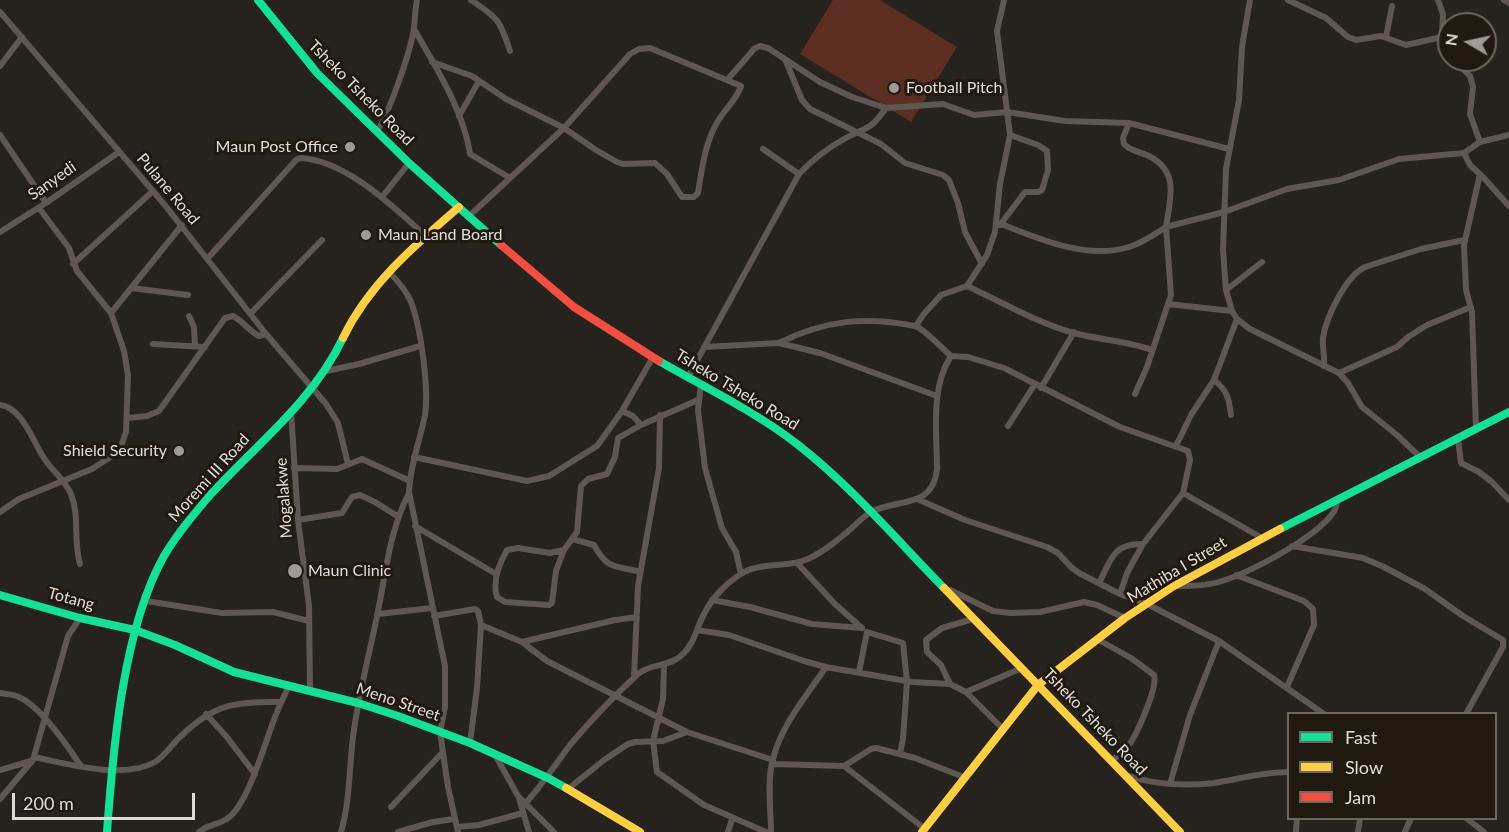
<!DOCTYPE html>
<style>
body{margin:0}
#map{position:relative;width:1509px;height:832px;overflow:hidden;background:#26221e;font-family:Lato,sans-serif}
canvas{display:block}
.legend{position:absolute;left:1287px;top:712px;width:210px;height:108px;box-sizing:border-box;background:#1f1910;border:2px solid #6c675f;margin:0;padding:8px 10px;list-style:none;font-size:18px;color:#e0dbd6}
.legend li{display:flex;align-items:center;gap:12px;height:30px}
.legend b{width:30px;border:2px solid #6c675f}
.north{position:absolute;left:1437px;top:12px;width:60px;height:60px;box-sizing:border-box;background:#1f1910;border:2px solid #6c675f;border-radius:50%;rotate:279deg;font-size:16px;font-weight:700;line-height:24px;text-align:center;color:#e0dbd6}
.north::after{content:'';display:block;margin:auto;width:21px;height:27px;background:#9f9a96;clip-path:polygon(50% 0,100% 100%,50% 72%,0 100%)}
.scale{position:absolute;left:12px;top:793px;width:183px;height:27px;box-sizing:border-box;border:3px solid #e0dbd6;border-top:0;padding-left:8px;font-size:18px;line-height:21px;white-space:nowrap;color:#e0dbd6;-webkit-text-stroke:4px #1f1910;paint-order:stroke}
</style>
<div id="map">
<canvas width="1509" height="832"></canvas>
<ul class="legend">
<li><b style="height:8px;background:#16e098"></b>Fast</li>
<li><b style="height:8px;background:#ffcf43"></b>Slow</li>
<li><b style="height:8px;background:#f24e42"></b>Jam</li>
</ul>
<div class="north">N</div>
<div class="scale">200 m</div>
</div>
<script>
const context = document.querySelector('canvas').getContext('2d');
context.lineJoin = 'round';
function paint(path, color) { context.fillStyle = color; context.fill(path, 'evenodd'); }
function trace(path, color, width, dash) { context.strokeStyle = color; context.lineWidth = width; context.lineCap = dash ? 'butt' : 'round'; context.setLineDash(dash || []); context.stroke(path); }
function write(font, color, halo, rows, align = 'center') {
  context.font = font + ' Lato,sans-serif'; context.lineWidth = 6; context.setLineDash([]); context.textBaseline = 'middle'; context.strokeStyle = halo; context.fillStyle = color; for (const [text, x, y, turn = 0] of rows) {
    context.save(); context.translate(x, y); context.rotate((+turn || 0) * Math.PI / 180); context.textAlign = isNaN(turn) ? turn : align; if (halo) context.strokeText(text, 0, 0); context.fillText(text, 0, 0); context.restore();
  }
}
paint(new Path2D(`
 M 833,0 L 880,0 L 957,47 L 911,122 L 800,54 Z`), '#5c2d21');
trace(new Path2D(`
 M 471,0 C 498,18 500,20 510,51
 M 1250,0 L 1242,47 L 1239,100 L 1226,169 L 1223,250 L 1226,290 L 1232,311 L 1237,319 L 1250,329 L 1339,373 L 1348,383 L 1362,407 L 1397,435 L 1420,457
 M 1288,0 L 1326,18 L 1348,37 L 1356,40 L 1381,36 L 1406,45 L 1442,37
 M 1438,0 L 1443,14 L 1442,37 L 1449,53
 M 1504,0 L 1509,3
 M 0,12 L 164,204 L 266,334 L 326,404 L 338,423 L 348,464
 M 414,29 C 435,65 464,112 470,154 L 510,178
 M 1386,37 L 1392,6
 M 785,59 L 802,100 L 810,109 L 881,144 L 905,163 L 943,175 L 949,180 L 958,203 L 965,232 L 982,264
 M 1454,60 L 1470,76 L 1473,87 L 1470,114 L 1480,142
 M 432,62 L 472,76 L 506,99 L 564,128 L 596,150 L 617,162 L 623,164 L 655,163 L 667,174 L 682,197 L 694,197 L 698,193 C 702,168 705,142 718,121 C 725,109 737,99 741,86 L 650,48 L 639,49 L 630,54 L 564,128 L 468,217
 M 0,66 L 22,37
 M 728,79 L 755,48 L 760,46 L 768,48 L 820,82 L 852,97 L 886,108 L 943,104 L 974,115 L 1007,112 L 1065,121 L 1129,123 L 1229,149
 M 459,116 L 479,81
 M 377,131 C 389,114 411,50 414,28 C 415,19 415,10 417,0
 M 0,135 L 46,203
 M 763,149 L 799,174
 M 1464,153 L 1470,165 L 1483,177 L 1509,206
 M 382,197 L 409,163
 M 1001,224 C 1040,239 1086,260 1129,247 C 1143,243 1155,234 1166,227 C 1170,199 1180,172 1149,156 C 1141,152 1130,151 1124,144 L 1123,138 L 1129,123
 M 1000,225 L 1025,192 L 1038,192 L 1042,190 L 1048,170 L 1047,151 L 1038,145 L 1010,135
 M 0,232 L 46,203 L 119,152
 M 208,258 L 296,160 L 300,158 C 346,160 393,207 426,236
 M 73,264 L 153,191
 M 389,272 C 398,281 406,290 411,302 C 421,328 429,388 425,415 C 420,441 410,465 409,492 L 445,666 L 445,707 L 440,732 L 448,787 L 458,832
 M 967,286 C 1002,302 1037,323 1074,333 C 1100,340 1127,341 1152,350
 M 131,288 L 188,295
 M 1226,290 L 1262,262
 M 1168,304 L 1232,311
 M 111,313 L 182,225
 M 251,313 L 322,240
 M 189,316 L 194,327 L 195,346
 M 916,326 L 923,315 L 941,295 L 967,286 L 987,255 L 995,232 L 1000,184 L 1010,135 L 997,31 L 1004,0
 M 779,343 C 825,320 866,316 915,326 C 923,328 944,350 951,356 L 968,357 L 1004,368 L 1120,427 L 1188,451 L 1190,460 L 1183,493 L 1143,544 L 1127,573 L 1120,594
 M 153,344 L 205,347
 M 704,347 L 779,343 L 820,353 L 937,396
 M 1324,366 C 1325,356 1322,347 1323,338 C 1326,317 1346,276 1365,267 L 1421,249 L 1464,240
 M 326,371 L 359,364 L 420,346
 M 1339,373 L 1397,347 L 1408,337 L 1427,325 L 1471,307
 M 688,377 L 799,174 C 812,160 828,148 844,139 C 867,126 869,132 886,108
 M 1214,380 C 1228,391 1229,399 1231,415
 M 701,384 L 698,410 L 705,468 L 722,528 L 736,552 L 741,574
 M 1041,388 L 1074,332
 M 1135,394 L 1147,367 L 1171,295 L 1166,227 L 1224,212 L 1287,189 L 1339,180 L 1399,159 L 1464,153 L 1480,142 L 1509,135
 M 0,405 C 23,407 34,445 46,461 C 54,472 66,482 71,494 C 80,516 73,541 80,564
 M 291,411 L 298,520 L 309,606 L 310,690
 M 128,418 L 147,416 L 159,411 L 225,318 L 233,316 C 243,321 249,331 259,336 L 266,334
 M 641,425 L 698,400
 M 1008,426 L 1035,384
 M 1476,429 L 1472,312 L 1466,290 L 1464,245 L 1480,174
 M 1458,439 L 1461,463 L 1479,472 L 1492,482 L 1509,500
 M 1176,446 L 1191,415 L 1214,380 L 1237,319
 M 414,457 L 527,481 L 549,476 L 597,446 L 622,411 L 653,357
 M 294,468 L 337,469 L 362,459 L 410,481
 M 1183,493 L 1262,538
 M 917,499 L 965,520 L 1047,547 L 1058,553 L 1072,568 L 1079,573 L 1120,594 L 1147,604 L 1219,641 L 1324,714
 M 0,512 L 19,499 L 92,469 L 112,456 L 121,446 L 126,432 L 128,375 L 124,351 L 111,313 L 77,271 L 69,248 L 39,208
 M 298,520 L 342,513 L 352,497 L 360,495 L 375,502 L 397,516
 M 415,526 L 496,574
 M 572,539 L 594,545 C 608,571 616,565 640,572
 M 1292,546 L 1363,558 L 1384,567 L 1425,589 L 1463,616 L 1503,640 L 1503,647 L 1466,714
 M 564,550 L 550,553 L 518,548 L 507,550 C 499,564 492,581 497,597 L 505,602 L 549,605 L 552,603 L 556,571 L 564,550 L 577,532 L 581,486 L 588,479 L 607,474 L 615,457 L 618,438 L 641,425 L 633,416 L 622,411
 M 797,563 L 835,604 L 862,628
 M 1236,575 L 1304,601 L 1313,609 L 1314,625 L 1287,687
 M 1099,583 C 1111,560 1113,543 1143,544
 M 1175,586 C 1190,586 1207,586 1222,581 C 1251,572 1315,538 1333,513 C 1336,509 1337,504 1337,499
 M 950,590 L 993,611 L 1010,613 L 1040,612 L 1084,602 L 1097,605 L 1125,618
 M 712,600 L 750,607 L 812,624 L 862,628
 M 146,601 L 222,613 L 273,612 L 309,621
 M 378,614 L 432,608
 M 434,616 L 475,609 L 478,611 L 481,625 L 477,688 L 470,743
 M 481,625 L 522,642 L 547,661 L 687,732 L 773,760
 M 697,630 L 729,635 L 804,661 L 826,667
 M 1097,639 L 1131,658 L 1154,675 C 1158,687 1137,734 1129,745 C 1124,751 1118,756 1111,761
 M 522,642 L 615,620 L 637,617
 M 664,664 L 663,699 L 653,741 L 657,772 L 704,805 L 766,832
 M 859,672 L 867,632 L 903,643 L 907,682 L 903,739 L 900,754
 M 634,677 L 638,586 L 659,468 L 660,415
 M 950,684 L 941,665 L 927,652 L 926,640 L 942,628 L 973,619
 M 966,692 L 1022,668
 M 0,693 C 6,694 13,694 19,697 C 41,707 67,745 80,765
 M 206,714 L 226,736 L 255,774
 M 494,753 L 518,796 L 554,832
 M 34,757 C 67,764 124,780 155,762 C 165,756 172,744 181,736 C 214,704 236,701 281,702
 M 772,764 L 844,766 L 871,749 L 876,748 L 915,758 L 966,778
 M 844,766 L 925,829
 M 0,770 L 31,761
 M 1129,776 C 1156,785 1186,786 1214,783 C 1239,779 1263,772 1288,772
 M 1170,784 L 1190,715 L 1219,641
 M 568,789 L 604,760 L 628,744 L 635,742 L 663,741 L 687,732
 M 519,798 L 529,832
 M 0,799 L 33,760 L 68,636 L 80,618
 M 525,804 C 542,785 555,765 570,745 C 591,720 614,696 638,674 C 651,663 671,667 683,654 C 694,644 697,627 704,614 C 712,598 726,583 741,574 C 758,562 788,568 808,559 C 825,551 839,539 853,527 C 858,522 864,516 871,512 C 898,498 933,509 937,469 C 937,433 930,388 951,356
 M 391,807 L 442,753
 M 1466,818 L 1484,832
 M 457,827 L 479,825 L 523,813
 M 199,832 C 208,824 219,825 228,818 C 247,805 264,747 272,725 C 277,711 283,698 289,686
 M 341,832 C 350,801 349,769 353,737 C 358,696 369,656 377,616 C 386,573 389,532 409,493
 M 398,832 L 433,822 L 454,819
 M 728,832 L 732,819
 M 771,832 C 771,810 767,785 772,763 C 780,726 806,697 826,667 L 912,682 L 950,684 L 966,692 L 1003,729
 M 1296,832 L 1297,818
 M 1358,832 L 1360,818
 M 1405,832 L 1411,818`), '#5f5752', 6);
trace(new Path2D(`
 M 258,0 L 317,73 L 409,163 L 501,245
 M 659,361 C 704,387 756,412 797,444 C 851,486 896,539 944,588
 M 1280,529 L 1509,412
 M 0,595 L 80,618 L 135,630 L 175,645 L 234,672 L 358,703 L 398,716 L 470,743 L 548,778 L 566,788
 M 107,832 C 113,749 123,629 164,556 C 177,534 194,514 211,494 C 257,444 313,401 343,338`), '#16e098', 8);
trace(new Path2D(`
 M 343,338 C 369,284 414,246 459,207
 M 944,588 L 1180,832
 M 566,788 L 640,832
 M 922,832 L 1038,685 L 1125,618 L 1174,586 L 1280,529`), '#ffcf43', 8);
trace(new Path2D(`
 M 501,245 L 574,307 L 659,361`), '#f24e42', 8);
for (const [x, y, r, color] of [
 [894,88,6,"#9f9a96"],
 [350,147,6,"#9f9a96"],
 [366,235,6,"#9f9a96"],
 [179,451,6,"#9f9a96"],
 [295,571,8,"#9f9a96"]
]) { const dot = new Path2D(); dot.arc(x, y, r, 0, 2 * Math.PI); context.fillStyle = color; context.fill(dot); trace(dot, '#1f1910', 2); }
write('16px', '#e0dbd6', '#1f1910', [
 ["Football Pitch",906,88],
 ["Maun Post Office",338,147,"right"],
 ["Maun Land Board",378,235],
 ["Shield Security",167,451,"right"],
 ["Maun Clinic",308,571]
], 'left');
write('16px', '#e0dbd6', '#1f1910', [
 ["Tsheko Tsheko Road",361,93,45],
 ["Sanyedi",52,181,-35],
 ["Pulane Road",168,189,50],
 ["Tsheko Tsheko Road",737,390,31],
 ["Moremi III Road",209,478,-48],
 ["Mogalakwe",284,498,-94],
 ["Mathiba I Street",1177,570,-31],
 ["Totang",71,599,15],
 ["Meno Street",398,702,19],
 ["Tsheko Tsheko Road",1095,722,46]
]);
</script>
